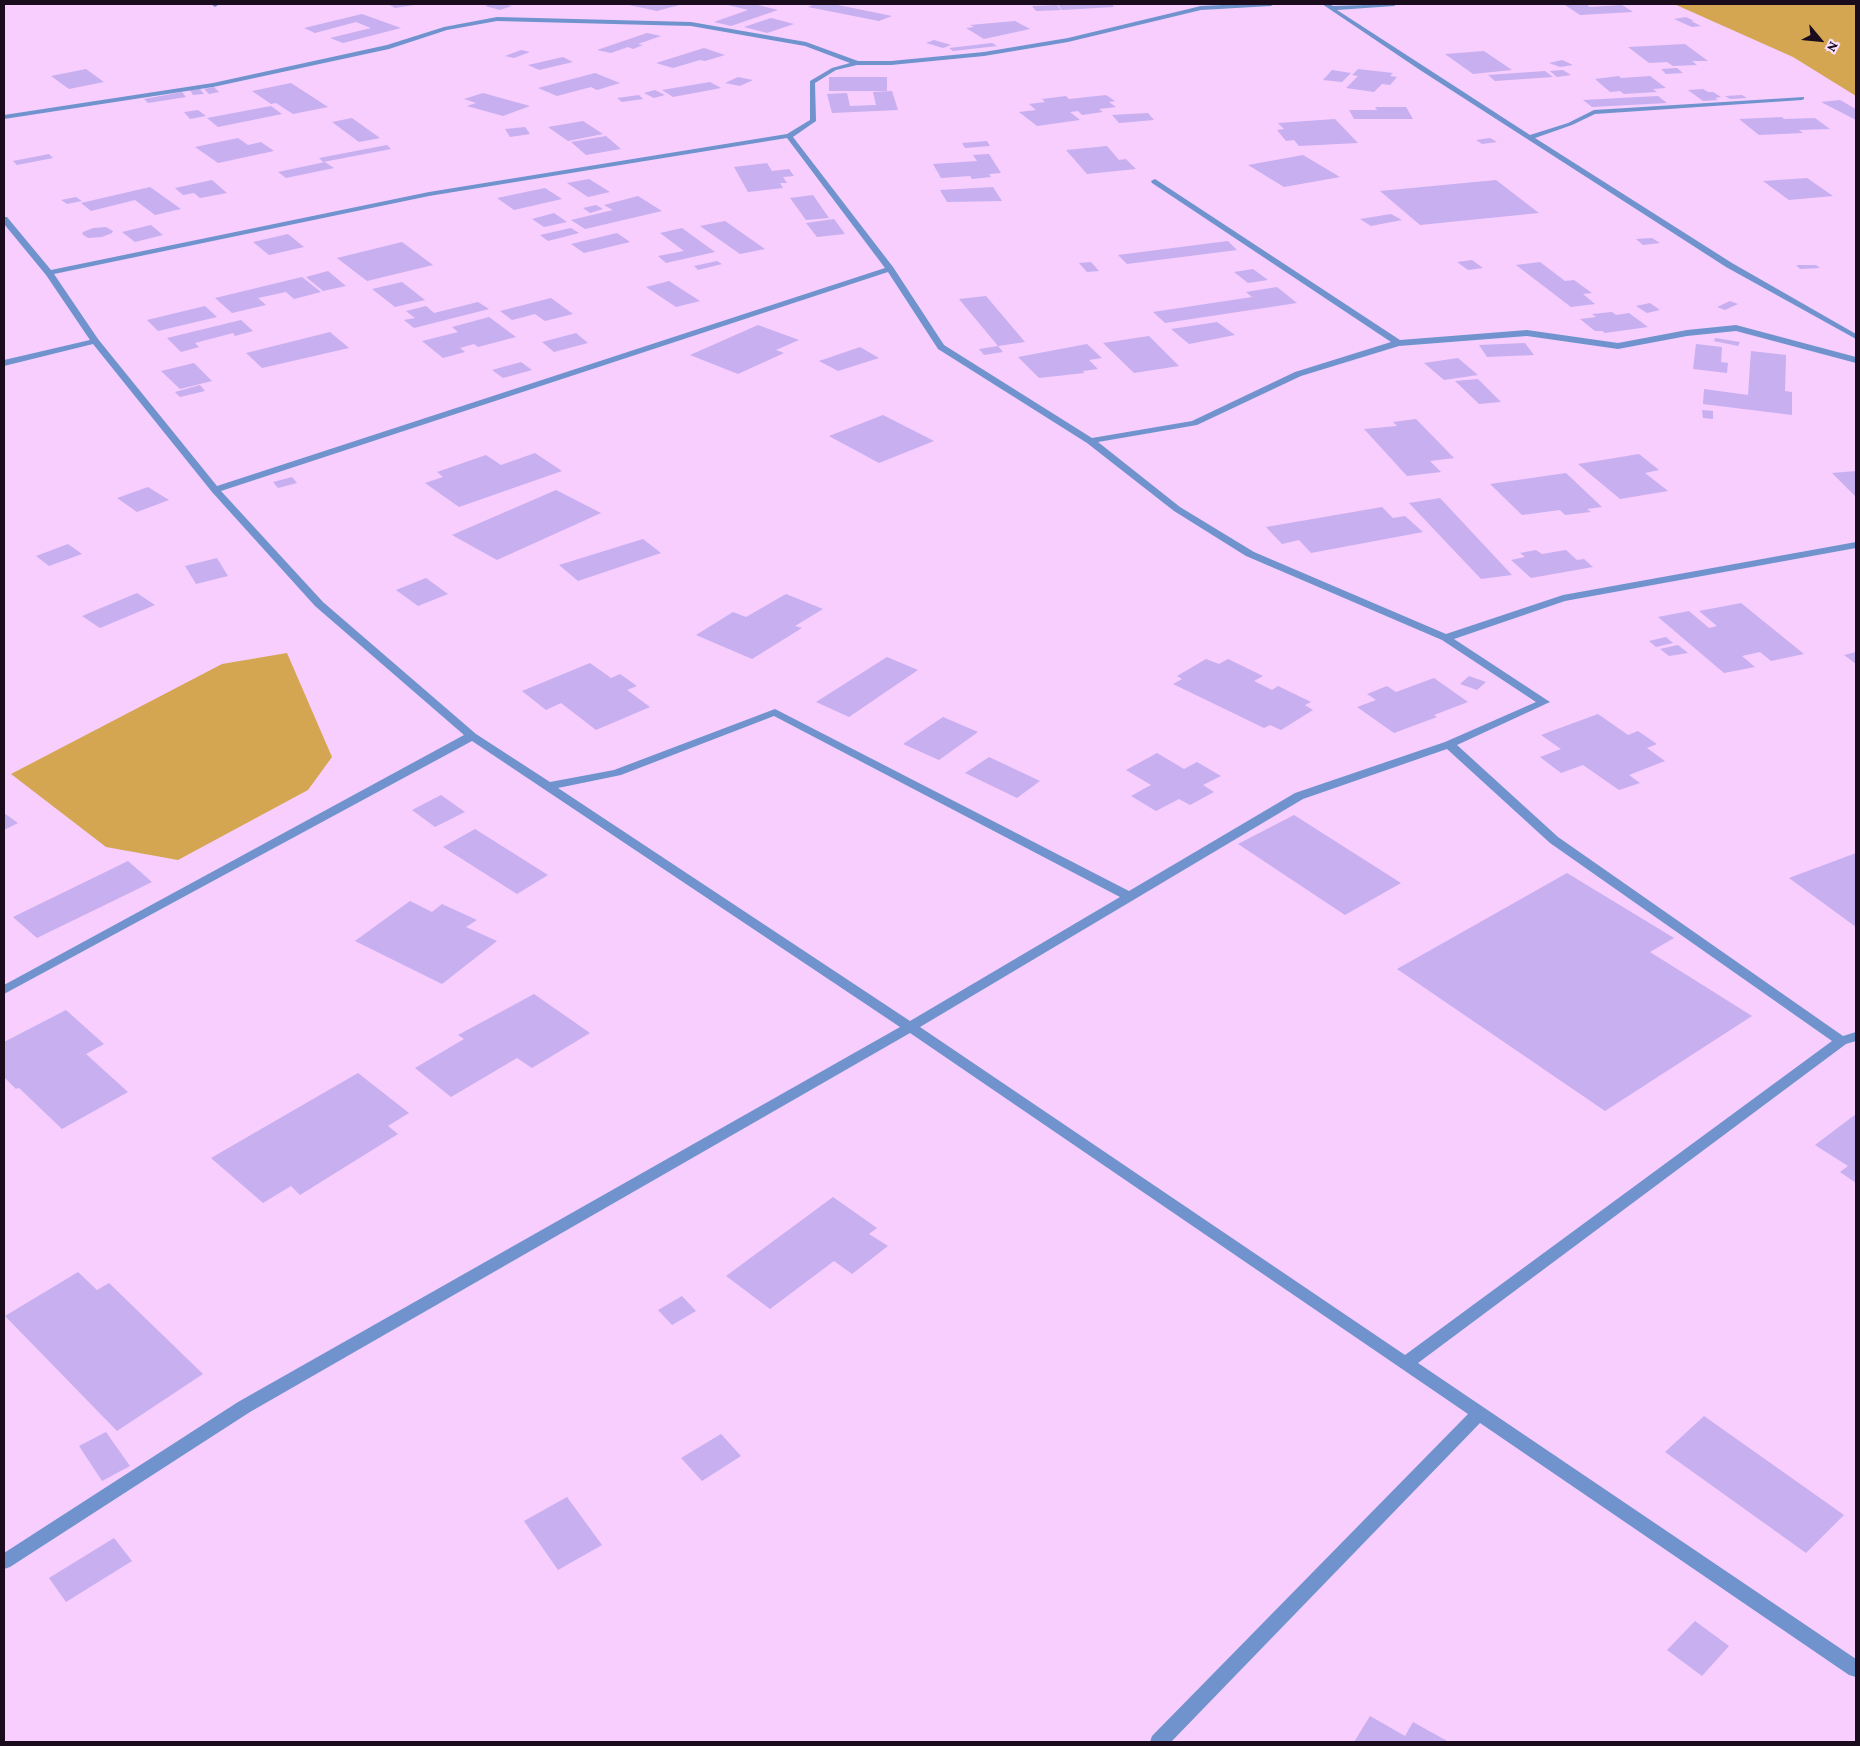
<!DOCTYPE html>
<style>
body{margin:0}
#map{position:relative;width:1860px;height:1746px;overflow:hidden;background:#f7cefe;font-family:"Crimson Pro",serif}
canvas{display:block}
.frame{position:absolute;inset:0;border:5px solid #1a0c1d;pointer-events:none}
.north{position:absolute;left:1795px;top:15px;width:50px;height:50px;-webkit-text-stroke:4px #fae1ff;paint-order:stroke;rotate:118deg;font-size:14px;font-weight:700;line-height:20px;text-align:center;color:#1a0c1d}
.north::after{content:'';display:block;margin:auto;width:18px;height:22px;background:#1a0c1d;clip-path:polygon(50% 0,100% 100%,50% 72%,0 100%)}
</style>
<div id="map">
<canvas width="1860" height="1746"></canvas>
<div class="frame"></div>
<div class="north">N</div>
</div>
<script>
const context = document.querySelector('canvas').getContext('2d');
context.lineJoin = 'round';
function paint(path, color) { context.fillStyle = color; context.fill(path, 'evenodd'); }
paint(new Path2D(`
 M 1674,4 L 1856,4 L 1856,96 L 1793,57 Z
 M 287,653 L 332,757 L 308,790 L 178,860 L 106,847 L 11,774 L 222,664 Z`), '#d4a651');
paint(new Path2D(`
 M 388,4 L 413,4 L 414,5 L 395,8 Z
 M 492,4 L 502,4 L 512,6 L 500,10 L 485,6 Z
 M 634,4 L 683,4 L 657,11 L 629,5 Z
 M 724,4 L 754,4 L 778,10 L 731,26 L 714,22 L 748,10 Z
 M 815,4 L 833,4 L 892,16 L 879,21 L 808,7 Z
 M 1112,4 L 1114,7 L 1062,10 L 1058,5 Z
 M 1586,4 L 1590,7 L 1622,5 L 1633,12 L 1580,15 L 1565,5 Z
 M 1057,5 L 1061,10 L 1036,11 L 1032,6 Z
 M 362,14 L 401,28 L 343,43 L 330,38 L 371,28 L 356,22 L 315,33 L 304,28 Z
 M 1686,17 L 1694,21 L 1691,21 L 1701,26 L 1692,27 L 1674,19 Z
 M 771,18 L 794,24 L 767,33 L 744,27 Z
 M 1015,21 L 1030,29 L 984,39 L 966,28 L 974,27 L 970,25 Z
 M 647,33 L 661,36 L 638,44 L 643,45 L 633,49 L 628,47 L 611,53 L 597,50 Z
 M 934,40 L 951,45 L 943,48 L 926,43 Z
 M 992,43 L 997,46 L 953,51 L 949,48 Z
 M 1685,44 L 1708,61 L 1692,61 L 1697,65 L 1673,66 L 1667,62 L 1649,63 L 1628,47 Z
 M 704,48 L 725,55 L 705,61 L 700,60 L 673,68 L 656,63 Z
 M 521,50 L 530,52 L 514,58 L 505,56 Z
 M 1484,51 L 1512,70 L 1473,74 L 1445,54 Z
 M 563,57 L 573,62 L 539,70 L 528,65 Z
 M 1562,60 L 1573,65 L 1560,67 L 1549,63 Z
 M 1677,68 L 1683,73 L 1666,74 L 1661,69 Z
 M 86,69 L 104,82 L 69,89 L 51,76 Z
 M 1358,69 L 1393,73 L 1390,76 L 1397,77 L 1390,85 L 1382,84 L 1374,92 L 1346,88 L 1358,76 L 1352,75 Z
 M 1332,70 L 1351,73 L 1342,82 L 1323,80 Z
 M 1563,70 L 1571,75 L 1557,77 L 1550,71 Z
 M 1545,71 L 1553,77 L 1495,81 L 1488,75 Z
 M 595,73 L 620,83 L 597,90 L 591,87 L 557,96 L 538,88 Z
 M 1619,76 L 1621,78 L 1650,76 L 1666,88 L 1653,89 L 1657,92 L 1624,94 L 1620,91 L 1610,92 L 1595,79 Z
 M 738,77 L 753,80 L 740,86 L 725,83 Z
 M 829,77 L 887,77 L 887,91 L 829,91 Z
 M 710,82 L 721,88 L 673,97 L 662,90 Z
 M 291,83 L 328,107 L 293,114 L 276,103 L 271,104 L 252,91 Z
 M 214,87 L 219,92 L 209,94 L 204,89 Z
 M 200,89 L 204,94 L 193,95 L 190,90 Z
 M 1703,89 L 1708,92 L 1713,92 L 1721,97 L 1715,98 L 1718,100 L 1703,101 L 1688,90 Z
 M 655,90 L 665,95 L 654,98 L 644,93 Z
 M 892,91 L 898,110 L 832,113 L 827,94 L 847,93 L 850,106 L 876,105 L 873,92 Z
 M 182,92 L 186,97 L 148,103 L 144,99 Z
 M 483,93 L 530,106 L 503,116 L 467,106 L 476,103 L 464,99 Z
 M 639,95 L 643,99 L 622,102 L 617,98 Z
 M 1106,95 L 1115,101 L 1109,102 L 1116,107 L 1099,109 L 1103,112 L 1082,115 L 1078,111 L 1070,112 L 1080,120 L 1037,126 L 1019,112 L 1036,110 L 1029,104 L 1045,102 L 1042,99 L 1066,96 L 1069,99 Z
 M 1742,95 L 1747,98 L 1730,99 L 1725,96 Z
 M 1658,96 L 1667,103 L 1592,107 L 1583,100 Z
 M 1840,100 L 1856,109 L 1856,120 L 1821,102 Z
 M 271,106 L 282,114 L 218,127 L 207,118 Z
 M 1375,107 L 1406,107 L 1413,119 L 1354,119 L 1349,110 L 1377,110 Z
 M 198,110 L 206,116 L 190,119 L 184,112 Z
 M 1148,113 L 1154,120 L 1119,123 L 1112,115 Z
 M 1782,117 L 1784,119 L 1815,118 L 1830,129 L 1799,130 L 1803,133 L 1759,135 L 1739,119 Z
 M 352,118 L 380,138 L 359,142 L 332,122 Z
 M 1335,119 L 1358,143 L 1299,146 L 1294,140 L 1286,141 L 1277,130 L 1284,129 L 1278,123 Z
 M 583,121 L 603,134 L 568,141 L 548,127 Z
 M 525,127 L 530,134 L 510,137 L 505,129 Z
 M 606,136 L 621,149 L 586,155 L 571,142 Z
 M 238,138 L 248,145 L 261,142 L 274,151 L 218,163 L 195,147 Z
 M 1490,138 L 1497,142 L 1482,144 L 1476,140 Z
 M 987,141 L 990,146 L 965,148 L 962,143 Z
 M 387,145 L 391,149 L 323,162 L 319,158 Z
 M 1107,146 L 1119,160 L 1126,159 L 1136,169 L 1087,174 L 1066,150 Z
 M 49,154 L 53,158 L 17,165 L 13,161 Z
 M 989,154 L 1001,173 L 989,174 L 991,177 L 972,179 L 970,176 L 941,178 L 933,164 L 977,161 L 973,155 Z
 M 1303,155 L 1340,177 L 1284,187 L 1248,165 Z
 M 325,162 L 334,168 L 286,178 L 278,172 Z
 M 767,163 L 772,171 L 789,169 L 794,176 L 783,177 L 787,183 L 780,183 L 783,188 L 748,192 L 734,167 Z
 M 1807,178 L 1833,196 L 1789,200 L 1763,181 Z
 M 589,179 L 610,192 L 588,197 L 567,183 Z
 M 212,180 L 227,193 L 200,198 L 194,193 L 183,195 L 175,188 Z
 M 1496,180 L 1539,213 L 1420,225 L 1380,191 Z
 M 150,187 L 181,209 L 155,215 L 135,200 L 91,211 L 81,203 Z
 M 993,187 L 1002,201 L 947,202 L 940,190 Z
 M 545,188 L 562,199 L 514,210 L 497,198 Z
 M 813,195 L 829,218 L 806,220 L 790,198 Z
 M 638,196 L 662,211 L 585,229 L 571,220 L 613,210 L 604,205 Z
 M 76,197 L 82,201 L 67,204 L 61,200 Z
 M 596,205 L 603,209 L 590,213 L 583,208 Z
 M 554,213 L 567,222 L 544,227 L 532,219 Z
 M 1391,214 L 1402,220 L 1371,226 L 1360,219 Z
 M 834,219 L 845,234 L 817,237 L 806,223 Z
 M 725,221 L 765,249 L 740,254 L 700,226 Z
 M 151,225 L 163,235 L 135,242 L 122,232 Z
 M 106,227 L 113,231 L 112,233 L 102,237 L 88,238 L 82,234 L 83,232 L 93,228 Z
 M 571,228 L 579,233 L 548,241 L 540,235 Z
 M 682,228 L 715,252 L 666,263 L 658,256 L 684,251 L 660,233 Z
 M 617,233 L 630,242 L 584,253 L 571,244 Z
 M 288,234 L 304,247 L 269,255 L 253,242 Z
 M 1652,238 L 1660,243 L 1643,245 L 1636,239 Z
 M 1228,241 L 1237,250 L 1127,264 L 1118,255 Z
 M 402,242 L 433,265 L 367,281 L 337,258 Z
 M 1472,260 L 1483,268 L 1468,270 L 1457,262 Z
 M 717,261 L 722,264 L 698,270 L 694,266 Z
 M 1091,262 L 1099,271 L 1087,272 L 1079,263 Z
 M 1540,262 L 1565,281 L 1574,280 L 1592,293 L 1583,294 L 1595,304 L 1571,307 L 1516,265 Z
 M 1796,265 L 1816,265 L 1820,268 L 1800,269 Z
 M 1253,269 L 1268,280 L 1248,283 L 1234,272 Z
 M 328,271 L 346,286 L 323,291 L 306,277 Z
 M 302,277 L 321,292 L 294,299 L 286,292 L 258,298 L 266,305 L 232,313 L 215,298 Z
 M 669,281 L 700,301 L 676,307 L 646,287 Z
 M 402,282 L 425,300 L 395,307 L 372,289 Z
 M 1277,287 L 1297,303 L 1165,323 L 1153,312 L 1252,297 L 1246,292 Z
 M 986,296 L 1025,342 L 998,346 L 1003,352 L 984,355 L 979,349 L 998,346 L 959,299 Z
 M 551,298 L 573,314 L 545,321 L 535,314 L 512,320 L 500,311 Z
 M 1730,301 L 1738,304 L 1725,310 L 1717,307 Z
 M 478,302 L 489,309 L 414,328 L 404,320 L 415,318 L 406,311 L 426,306 L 434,313 Z
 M 1650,303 L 1660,310 L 1647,313 L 1636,306 Z
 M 205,306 L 217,317 L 158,331 L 147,320 Z
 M 1612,312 L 1616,315 L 1629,313 L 1648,327 L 1605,333 L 1602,331 L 1595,331 L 1580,319 L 1596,317 L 1592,314 Z
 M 489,317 L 516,337 L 478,347 L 474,344 L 460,348 L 465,352 L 443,358 L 422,341 L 458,332 L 452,327 Z
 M 241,320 L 253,331 L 235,336 L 233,333 L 195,343 L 199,347 L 181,352 L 167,338 Z
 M 1217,322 L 1235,335 L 1189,344 L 1171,329 Z
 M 758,325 L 799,340 L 776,350 L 784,353 L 738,374 L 690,355 Z
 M 330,332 L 349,348 L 262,368 L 246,353 Z
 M 576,333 L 588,343 L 554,352 L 542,342 Z
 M 1149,336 L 1179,366 L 1134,373 L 1103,343 Z
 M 1715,338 L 1740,342 L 1738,346 L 1714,341 Z
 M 1525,343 L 1534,355 L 1487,357 L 1479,345 Z
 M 1087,344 L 1102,358 L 1089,360 L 1098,369 L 1083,371 L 1084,373 L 1039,378 L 1018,357 Z
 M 1696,344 L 1722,347 L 1721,362 L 1728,363 L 1727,373 L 1693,369 Z
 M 860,347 L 879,358 L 838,371 L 819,361 Z
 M 1751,351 L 1786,355 L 1785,391 L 1792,392 L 1792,415 L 1703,404 L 1704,389 L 1748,395 Z
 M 1458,358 L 1478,375 L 1444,380 L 1424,363 Z
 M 521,362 L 532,370 L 503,378 L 492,370 Z
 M 194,363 L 212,381 L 180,389 L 161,371 Z
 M 1478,379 L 1501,402 L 1479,404 L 1455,381 Z
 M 200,385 L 205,391 L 180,397 L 175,392 Z
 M 1702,410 L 1713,411 L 1713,419 L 1703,418 Z
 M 883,415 L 934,441 L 879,463 L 829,436 Z
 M 1416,419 L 1454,458 L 1430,461 L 1441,472 L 1407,476 L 1364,429 L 1397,426 L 1393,422 Z
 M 535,453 L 562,471 L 459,507 L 425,483 L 443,477 L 437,472 L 486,455 L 501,465 Z
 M 1639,454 L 1659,470 L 1645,473 L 1668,491 L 1620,499 L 1578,464 Z
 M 1856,471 L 1856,497 L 1832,473 Z
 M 1566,473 L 1602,507 L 1587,509 L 1591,512 L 1565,515 L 1560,510 L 1522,515 L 1490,484 Z
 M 292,477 L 297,483 L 278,488 L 273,482 Z
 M 148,487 L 169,500 L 137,512 L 117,498 Z
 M 556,490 L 601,513 L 497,560 L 452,535 Z
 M 1440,498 L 1512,575 L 1481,579 L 1409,503 Z
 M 1382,507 L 1393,518 L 1405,516 L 1423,532 L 1311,553 L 1299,540 L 1282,544 L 1266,527 Z
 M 643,539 L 661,553 L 578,581 L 559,565 Z
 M 68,544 L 82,554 L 49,566 L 36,556 Z
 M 1536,550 L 1542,554 L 1566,550 L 1577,560 L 1584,559 L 1593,567 L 1531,578 L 1511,560 L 1525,557 L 1520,553 Z
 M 217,558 L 228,576 L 196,584 L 185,566 Z
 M 426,578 L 448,594 L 418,606 L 396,590 Z
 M 137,593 L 155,605 L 100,628 L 82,616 Z
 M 786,594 L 823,609 L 795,626 L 802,628 L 752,659 L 696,635 L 733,612 L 746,617 Z
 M 1741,603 L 1804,654 L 1771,661 L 1760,652 L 1742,656 L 1755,667 L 1724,673 L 1658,617 L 1689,611 L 1709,628 L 1717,626 L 1699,611 Z
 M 1666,637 L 1673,643 L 1656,647 L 1649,641 Z
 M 1678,645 L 1688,653 L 1669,656 L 1660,649 Z
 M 1856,652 L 1856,664 L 1844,655 Z
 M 887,657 L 918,670 L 849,717 L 816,702 Z
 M 1206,659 L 1219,664 L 1228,659 L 1263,676 L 1254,681 L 1272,690 L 1278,686 L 1311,702 L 1305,705 L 1313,710 L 1281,730 L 1270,725 L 1264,728 L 1173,684 L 1182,679 L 1177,676 Z
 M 590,663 L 611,678 L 620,674 L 637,686 L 627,690 L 650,707 L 596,730 L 561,703 L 546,710 L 522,691 Z
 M 1469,676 L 1486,682 L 1477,690 L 1460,684 Z
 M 1434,678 L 1468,702 L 1434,715 L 1437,717 L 1394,733 L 1357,707 L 1376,700 L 1367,694 L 1387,686 L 1396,692 Z
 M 1598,714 L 1628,735 L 1638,731 L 1657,744 L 1647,748 L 1665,761 L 1629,775 L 1640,783 L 1619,790 L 1583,765 L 1561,773 L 1540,757 L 1561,749 L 1541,735 Z
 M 943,717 L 978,732 L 939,760 L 903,744 Z
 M 1157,753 L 1184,769 L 1197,762 L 1221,776 L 1203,785 L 1214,792 L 1190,805 L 1179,799 L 1156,811 L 1131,796 L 1151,785 L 1126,770 Z
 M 989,757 L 1040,781 L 1017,798 L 965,773 Z
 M 441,795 L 465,812 L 435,827 L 412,810 Z
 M 4,813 L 18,823 L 4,830 Z
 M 1294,815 L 1401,883 L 1345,915 L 1238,844 Z
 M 475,829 L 548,875 L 517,894 L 443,847 Z
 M 1856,853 L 1856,927 L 1789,878 Z
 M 128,861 L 152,882 L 37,938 L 13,917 Z
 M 1567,873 L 1674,938 L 1650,952 L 1752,1016 L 1605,1111 L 1397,969 Z
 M 410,901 L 432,912 L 442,904 L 477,920 L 466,927 L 497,941 L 442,984 L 355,941 Z
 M 534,994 L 590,1033 L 532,1068 L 517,1058 L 451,1097 L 415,1068 L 464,1039 L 458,1035 Z
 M 66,1010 L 104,1044 L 86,1054 L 128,1092 L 62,1129 L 19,1088 L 16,1089 L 4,1077 L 4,1042 Z
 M 358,1073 L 409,1113 L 388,1126 L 398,1134 L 300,1195 L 291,1186 L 263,1203 L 211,1158 Z
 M 1856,1114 L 1856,1183 L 1840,1172 L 1848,1166 L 1815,1145 Z
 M 833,1197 L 877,1228 L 869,1234 L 888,1246 L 852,1274 L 834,1261 L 770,1309 L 726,1276 Z
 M 78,1272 L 97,1290 L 109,1283 L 203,1374 L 117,1431 L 5,1316 Z
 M 682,1296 L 696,1311 L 672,1325 L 658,1310 Z
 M 1704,1416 L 1844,1515 L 1806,1553 L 1665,1452 Z
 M 106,1432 L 130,1466 L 102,1481 L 79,1446 Z
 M 721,1434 L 741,1456 L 702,1481 L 681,1458 Z
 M 567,1497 L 602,1545 L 558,1570 L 524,1521 Z
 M 114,1538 L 132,1561 L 66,1602 L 49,1578 Z
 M 1695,1621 L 1729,1646 L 1702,1676 L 1667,1650 Z
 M 1370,1716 L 1405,1736 L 1413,1722 L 1449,1742 L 1354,1742 Z`), '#c7aff0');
paint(new Path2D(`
 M 211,4 L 217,4 L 218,5 L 215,7 Z
 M 1244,4 L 1274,4 L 1271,6 L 1201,10 L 1068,42 L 984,56 L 891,65 L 857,65 L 836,70 L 815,83 L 816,121 L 793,137 L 893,267 L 944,345 L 1092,438 L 1192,421 L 1295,372 L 1391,342 L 1152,183 L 1151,181 L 1155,179 L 1400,340 L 1527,330 L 1618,343 L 1687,330 L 1736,325 L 1856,357 L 1856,363 L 1736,331 L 1687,336 L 1618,349 L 1527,336 L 1399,346 L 1301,376 L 1197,425 L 1098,442 L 1180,507 L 1254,552 L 1446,634 L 1563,595 L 1856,542 L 1856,548 L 1565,601 L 1454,639 L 1550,702 L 1457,745 L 1558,837 L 1843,1036 L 1856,1032 L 1856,1041 L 1846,1044 L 1418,1363 L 1856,1659 L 1856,1677 L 1849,1675 L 1480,1423 L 1171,1742 L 1150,1742 L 1152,1736 L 1468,1414 L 910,1033 L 250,1412 L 10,1567 L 4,1569 L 4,1553 L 238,1402 L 900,1027 L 472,741 L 4,994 L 4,985 L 464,735 L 315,606 L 212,492 L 93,344 L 4,366 L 4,360 L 90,340 L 46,275 L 4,224 L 4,217 L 7,217 L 51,270 L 429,192 L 787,134 L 810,120 L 810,81 L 832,68 L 850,63 L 805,46 L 691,26 L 497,21 L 447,30 L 389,49 L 213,87 L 4,119 L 4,115 L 213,83 L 387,45 L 444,27 L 497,17 L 691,22 L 806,42 L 858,61 L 891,61 L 984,52 L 1068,38 L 1201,6 ZM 787,138 L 885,268 L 217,486 L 98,339 L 54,274 L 429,196 ZM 888,272 L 938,349 L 1087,443 L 1174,511 L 1246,556 L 1442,640 L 1536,702 L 1445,742 L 1295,793 L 1129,891 L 775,709 L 614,770 L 550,782 L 476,734 L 323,602 L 221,491 ZM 774,716 L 1120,897 L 910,1021 L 558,788 L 621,775 ZM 1447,749 L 1550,843 L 1832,1041 L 1405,1355 L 920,1027 L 1303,799 Z
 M 1322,4 L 1329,4 L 1333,6 L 1397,4 L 1394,6 L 1337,10 L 1530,135 L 1568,123 L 1594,110 L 1804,97 L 1804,99 L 1802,100 L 1595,114 L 1572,125 L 1535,138 L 1732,263 L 1856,334 L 1856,339 L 1726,267 L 1420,70 Z`), '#7093ce');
</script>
